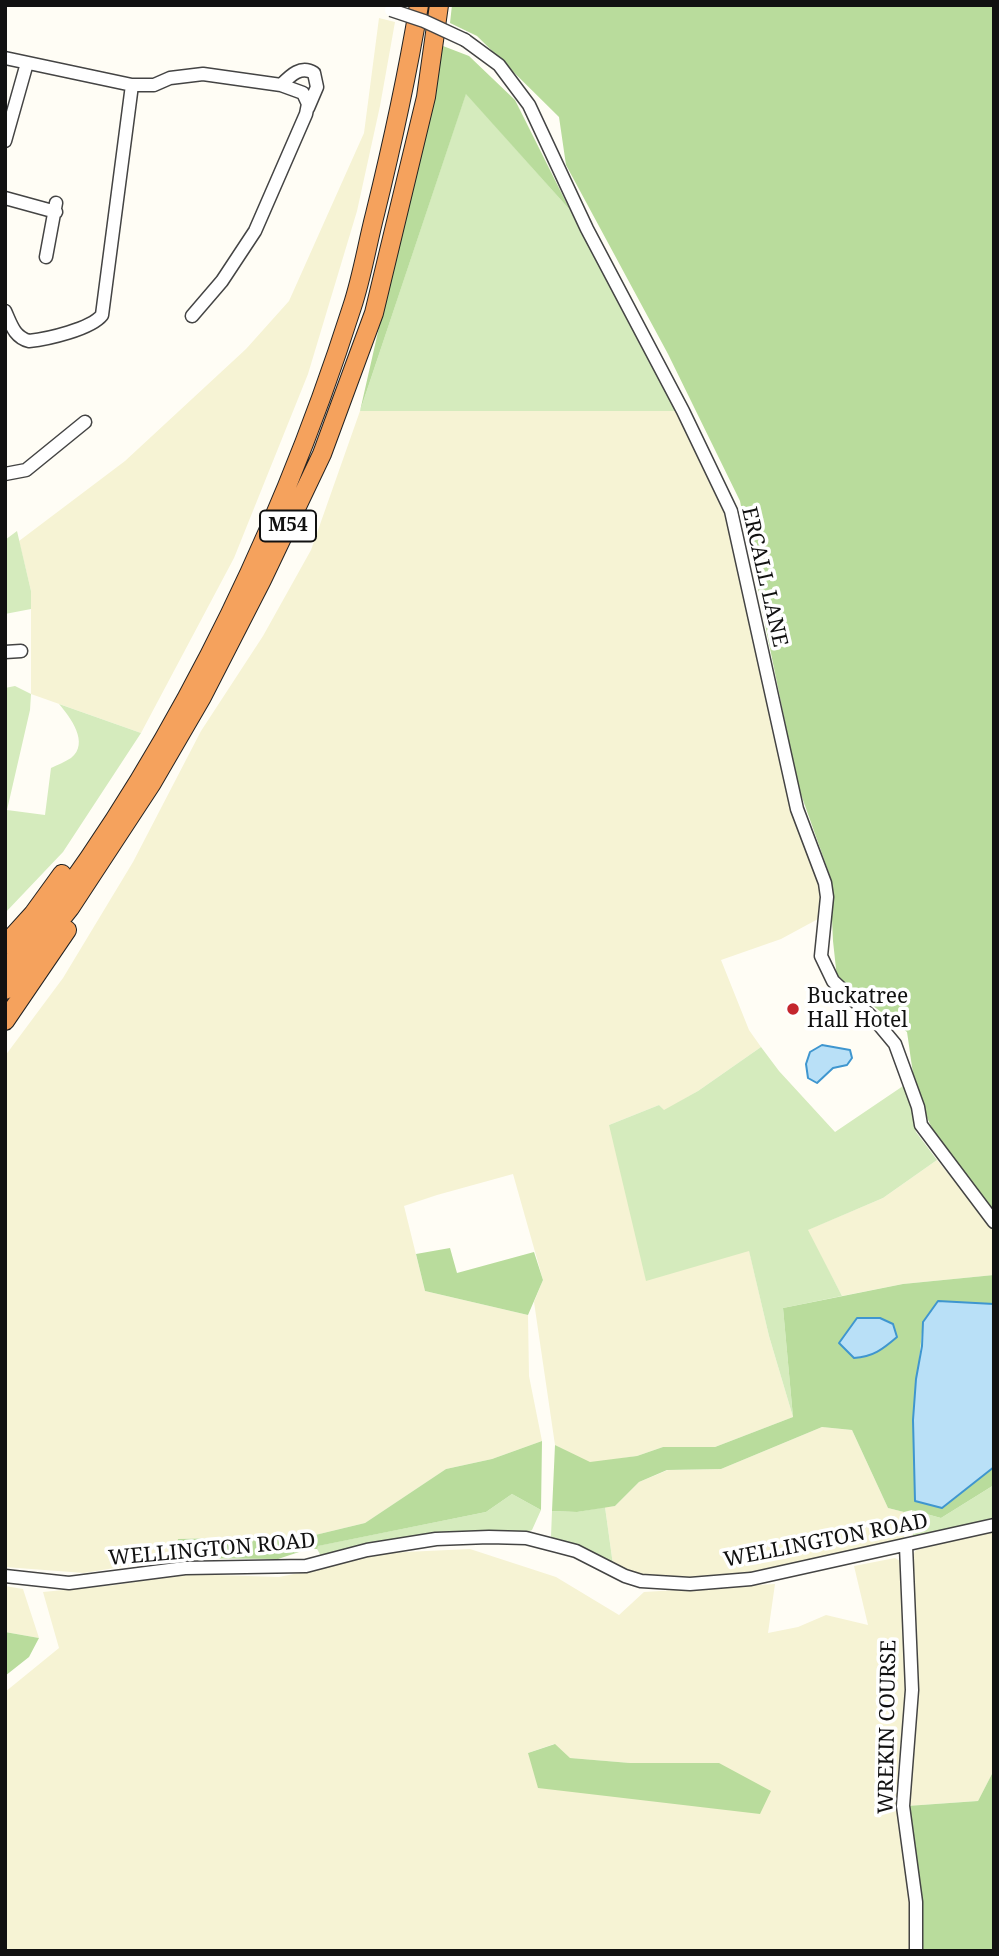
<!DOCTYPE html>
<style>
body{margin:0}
#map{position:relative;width:999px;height:1956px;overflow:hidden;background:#fffdf5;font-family:"Noto Serif",serif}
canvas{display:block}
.frame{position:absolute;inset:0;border:7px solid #111;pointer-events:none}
</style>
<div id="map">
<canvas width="999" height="1956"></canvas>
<div class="frame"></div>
</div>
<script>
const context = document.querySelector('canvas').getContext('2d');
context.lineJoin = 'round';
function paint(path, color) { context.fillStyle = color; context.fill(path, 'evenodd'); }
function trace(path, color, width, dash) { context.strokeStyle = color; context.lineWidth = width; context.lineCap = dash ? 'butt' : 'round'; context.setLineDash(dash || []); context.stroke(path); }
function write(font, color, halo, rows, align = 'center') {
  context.font = font + ' "Noto Serif",serif'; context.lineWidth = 7; context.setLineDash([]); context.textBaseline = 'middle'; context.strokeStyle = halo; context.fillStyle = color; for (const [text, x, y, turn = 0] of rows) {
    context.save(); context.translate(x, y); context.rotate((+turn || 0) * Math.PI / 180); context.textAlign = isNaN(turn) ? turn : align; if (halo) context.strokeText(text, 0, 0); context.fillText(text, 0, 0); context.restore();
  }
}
paint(new Path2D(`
 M 379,18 L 395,22 L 380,106 L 357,211 L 308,374 L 234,558 L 141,733 L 31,694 L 31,591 L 19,541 L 125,461 L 246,349 L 289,301 L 364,133 Z
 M 360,411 L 683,411 L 730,504 L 822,890 L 818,919 L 781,939 L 721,960 L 749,1030 L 761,1047 L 698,1091 L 664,1111 L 659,1105 L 609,1125 L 749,1250 L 769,1336 L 793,1417 L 715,1447 L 663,1447 L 637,1456 L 590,1463 L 555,1445 L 534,1302 L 543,1280 L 513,1174 L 437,1195 L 404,1206 L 425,1291 L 528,1315 L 529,1376 L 542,1441 L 492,1459 L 446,1469 L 365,1523 L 311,1536 L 179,1539 L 175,1558 L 84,1573 L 5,1567 L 5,1056 L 63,978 L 133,862 L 201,731 L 263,636 L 311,550 Z
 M 937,1160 L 994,1229 L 994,1275 L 903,1284 L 842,1296 L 807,1230 L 883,1198 Z
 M 822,1427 L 852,1430 L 888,1508 L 904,1512 L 904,1542 L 743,1577 L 656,1581 L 613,1565 L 605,1507 L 615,1506 L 639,1482 L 668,1470 L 721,1469 Z
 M 994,1531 L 994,1770 L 978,1801 L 907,1806 L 912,1556 L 916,1550 Z
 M 470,1549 L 556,1577 L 619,1615 L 644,1592 L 775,1584 L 768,1633 L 798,1627 L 826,1615 L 868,1625 L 854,1566 L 895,1558 L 900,1561 L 908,1677 L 907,1713 L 896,1808 L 913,1899 L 912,1951 L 5,1951 L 5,1692 L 59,1648 L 43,1592 L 115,1585 L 186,1574 L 279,1577 L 314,1570 L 383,1553 ZM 554,1744 L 569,1758 L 630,1763 L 760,1814 L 528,1753 Z
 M 5,1586 L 23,1589 L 39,1638 L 5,1632 Z`), '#f6f3d4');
paint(new Path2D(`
 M 466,93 L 570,210 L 683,411 L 360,411 Z
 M 17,531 L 31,591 L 31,609 L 5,614 L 5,540 Z
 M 15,686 L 31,694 L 30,710 L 7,810 L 45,815 L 51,768 C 57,765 65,762 71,758 C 90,743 70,717 59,704 L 141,733 L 63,852 L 5,913 L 5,688 Z
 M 761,1047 L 779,1071 L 835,1132 L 906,1084 L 916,1132 L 937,1160 L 883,1198 L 808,1230 L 842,1296 L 783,1308 L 793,1417 L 769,1336 L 749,1251 L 646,1281 L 609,1125 L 659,1105 L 664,1110 L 698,1091 Z
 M 994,1485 L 994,1520 L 913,1540 L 912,1510 L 941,1518 Z
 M 512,1494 L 541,1510 L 532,1530 L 525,1533 L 425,1536 L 321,1556 L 317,1549 L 317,1546 L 486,1512 Z
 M 605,1507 L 613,1565 L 588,1551 L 551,1537 L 552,1511 L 577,1512 Z`), '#d5ebbd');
paint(new Path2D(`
 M 452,5 L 994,5 L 994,1214 C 965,1182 928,1132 917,1091 C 912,1072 910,1051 907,1032 L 837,978 L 833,941 L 830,876 L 798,786 L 740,501 L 668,354 L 566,165 L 559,117 L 477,36 L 450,23 Z
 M 443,46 L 469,56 L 515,100 L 570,210 L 466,94 L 360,411 Z
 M 450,1248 L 457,1273 L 534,1252 L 543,1280 L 528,1315 L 425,1291 L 416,1254 Z
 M 994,1275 L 994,1304 L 938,1301 L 923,1322 L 913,1420 L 942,1508 L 994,1467 L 994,1485 L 941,1518 L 912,1510 L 904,1512 L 888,1508 L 852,1430 L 822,1427 L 721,1469 L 667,1470 L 639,1482 L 615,1506 L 577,1512 L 552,1511 L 555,1445 L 590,1462 L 637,1456 L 663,1447 L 715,1447 L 793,1417 L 783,1308 L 903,1284 Z
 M 542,1441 L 541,1510 L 512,1494 L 486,1512 L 318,1546 L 317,1549 L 308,1549 L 278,1559 L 175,1558 L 178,1539 L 311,1536 L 365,1523 L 446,1469 L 492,1459 Z
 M 5,1632 L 39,1638 L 29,1657 L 5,1676 Z
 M 555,1744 L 570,1758 L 630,1763 L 719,1763 L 771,1791 L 760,1814 L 538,1788 L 528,1753 Z
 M 994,1770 L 994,1951 L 920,1951 L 907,1806 L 978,1801 Z`), '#b9dc9c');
const water = new Path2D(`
 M 822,1045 L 850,1050 L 852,1058 L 847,1065 L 833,1068 L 817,1083 L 808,1078 L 806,1064 L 810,1052 Z
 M 938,1301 L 994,1304 L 994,1467 L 942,1508 L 915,1501 L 913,1420 L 916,1379 L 922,1346 L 923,1322 Z
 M 857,1318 L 880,1318 L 893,1324 L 897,1337 C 883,1349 873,1357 854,1358 L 839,1343 Z`);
paint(water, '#b9e0f7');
trace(water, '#3f96cf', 2);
const minor = new Path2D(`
 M 465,40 L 499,65 L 529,105 L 587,229 L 683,411 L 731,511 L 797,809 L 825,883 L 827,897 L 821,956 L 833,981 L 875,1020 L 895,1044 L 918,1107 L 921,1125 L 994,1222
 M 5,58 L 132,85 L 154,85 L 170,78 L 203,74 L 281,85 L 303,93 L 308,104 L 306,114 L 255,231 L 222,281 L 192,316
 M 281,85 C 291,75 301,65 314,73 L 317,87 L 308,108
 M 5,141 L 27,63
 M 5,198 L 56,212
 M 46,257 L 56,203
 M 5,311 C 11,324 14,337 29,341 C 48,339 91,329 102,315 L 132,85
 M 5,474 L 26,470 L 85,422
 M 5,652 L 21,651
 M 906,1546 L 912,1690 L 903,1806 L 916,1902 L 916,1951
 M 5,1576 L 69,1583 L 185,1568 L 306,1566 L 367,1550 L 436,1539 L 489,1537 L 526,1538 L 557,1546 L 576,1551 L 625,1576 L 641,1581 L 690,1584 L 751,1579 L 994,1525`);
const highway = new Path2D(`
 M 5,945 L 33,914 L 62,874
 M 5,971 C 163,776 276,545 352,307 C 362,277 367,245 375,214 C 392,145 407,76 419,5
 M 5,990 L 70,908 L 152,783 L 202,697 L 262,580 L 322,454 L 374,313 L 426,97 L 439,5
 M 5,1021 L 67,930`);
trace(minor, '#444', 15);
trace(highway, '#222', 20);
trace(minor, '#fff', 12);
trace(highway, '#f5a25d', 18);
const minorBridge = new Path2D(`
 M 391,10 L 424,21 L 465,40`);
trace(minorBridge, '#444', 15, []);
trace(minorBridge, '#fff', 12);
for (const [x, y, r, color] of [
 [793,1009,7,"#c4262e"]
]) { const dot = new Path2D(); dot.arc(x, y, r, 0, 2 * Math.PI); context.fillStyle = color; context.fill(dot); trace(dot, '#fff', 2.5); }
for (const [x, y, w] of [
 [288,526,56]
]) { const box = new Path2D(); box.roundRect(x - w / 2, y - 15.5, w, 31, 5); context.fillStyle = '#fff'; context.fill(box); trace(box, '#111', 2); }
write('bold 19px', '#111', null, [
 ["M54",288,526]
]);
write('21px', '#111', '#fff', [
 ["ERCALL LANE",764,577,77],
 ["WELLINGTON ROAD",826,1541,-11],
 ["WELLINGTON ROAD",212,1550,-5],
 ["WREKIN COURSE",888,1727,-89]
]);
write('21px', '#111', '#fff', [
 ["Buckatree",807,997],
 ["Hall Hotel",807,1021]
], 'left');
</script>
